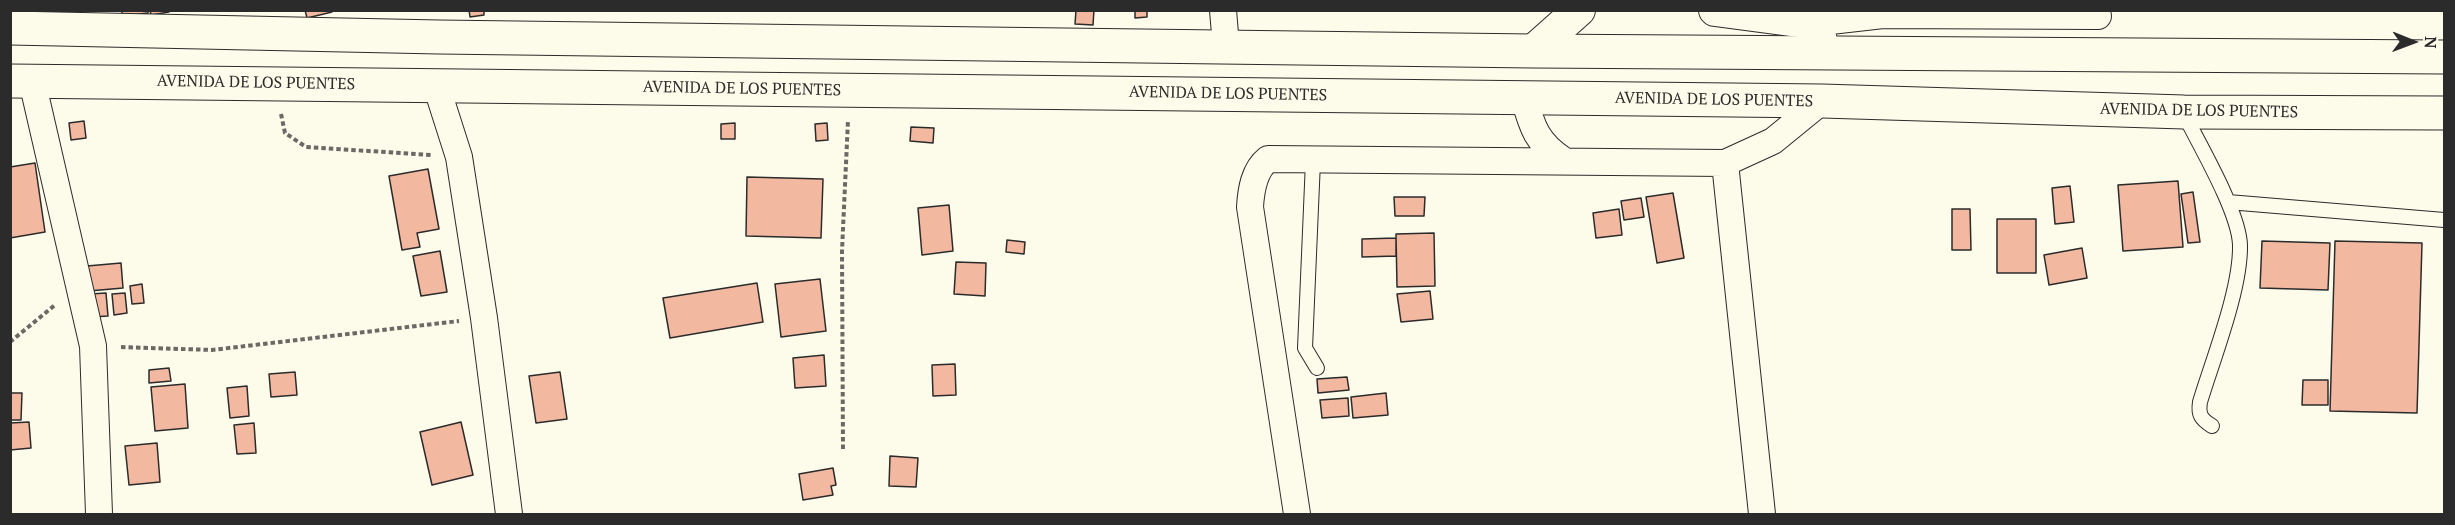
<!DOCTYPE html>
<style>
body{margin:0}
#map{position:relative;width:2455px;height:525px;overflow:hidden;background:#fdfbea;font-family:"PT Serif",serif}
canvas{display:block}
.frame{position:absolute;inset:0;border:12px solid #2b2b2b;pointer-events:none}
.north{position:absolute;left:2383px;top:12px;width:60px;height:60px;-webkit-text-stroke:4px #fdfbea;paint-order:stroke;rotate:91deg;font-size:16px;font-weight:700;line-height:24px;text-align:center;color:#2b2b2b}
.north::after{content:'';display:block;margin:auto;width:21px;height:27px;background:#2b2b2b;clip-path:polygon(50% 0,100% 100%,50% 72%,0 100%)}
</style>
<div id="map">
<canvas width="2455" height="525"></canvas>
<div class="frame"></div>
<div class="north">N</div>
</div>
<script>
const context = document.querySelector('canvas').getContext('2d');
context.lineJoin = 'round';
function paint(path, color) { context.fillStyle = color; context.fill(path, 'evenodd'); }
function trace(path, color, width, dash) { context.strokeStyle = color; context.lineWidth = width; context.lineCap = dash ? 'butt' : 'round'; context.setLineDash(dash || []); context.stroke(path); }
function write(font, color, halo, rows, align = 'center') {
  context.font = font + ' "PT Serif",serif'; context.lineWidth = 4.5; context.setLineDash([]); context.textBaseline = 'middle'; context.strokeStyle = halo; context.fillStyle = color; for (const [text, x, y, turn = 0] of rows) {
    context.save(); context.translate(x, y); context.rotate((+turn || 0) * Math.PI / 180); context.textAlign = isNaN(turn) ? turn : align; if (halo) context.strokeText(text, 0, 0); context.fillText(text, 0, 0); context.restore();
  }
}
const building = new Path2D(`
 M 122,10 L 148,10 L 148,13 L 122,16 Z
 M 150,10 L 169,10 L 169,12 L 151,15 Z
 M 305,10 L 332,10 L 332,12 L 307,18 Z
 M 469,10 L 484,10 L 484,15 L 470,17 Z
 M 1076,10 L 1094,10 L 1093,25 L 1075,24 Z
 M 1135,10 L 1147,10 L 1147,17 L 1135,18 Z
 M 84,121 L 86,138 L 71,140 L 69,123 Z
 M 735,123 L 735,139 L 721,139 L 721,124 Z
 M 827,123 L 828,140 L 816,141 L 815,124 Z
 M 911,127 L 934,128 L 933,143 L 910,141 Z
 M 35,163 L 45,232 L 10,238 L 10,167 Z
 M 428,169 L 439,229 L 417,233 L 420,247 L 402,250 L 389,176 Z
 M 747,177 L 823,179 L 821,238 L 746,236 Z
 M 2178,181 L 2183,247 L 2123,251 L 2118,185 Z
 M 2070,186 L 2074,222 L 2055,224 L 2052,188 Z
 M 2193,192 L 2200,242 L 2188,243 L 2181,194 Z
 M 1673,193 L 1684,258 L 1657,263 L 1646,197 Z
 M 1394,197 L 1425,197 L 1424,216 L 1395,216 Z
 M 1641,198 L 1644,217 L 1624,220 L 1621,201 Z
 M 949,205 L 953,251 L 922,255 L 918,208 Z
 M 1619,209 L 1622,235 L 1596,238 L 1593,213 Z
 M 1952,209 L 1970,209 L 1971,250 L 1952,250 Z
 M 1997,219 L 2036,219 L 2036,273 L 1997,273 Z
 M 1434,233 L 1435,286 L 1397,287 L 1396,234 Z
 M 1396,238 L 1396,256 L 1362,257 L 1362,239 Z
 M 1007,240 L 1025,242 L 1024,254 L 1006,252 Z
 M 2262,241 L 2330,243 L 2328,290 L 2260,288 Z
 M 2335,241 L 2422,243 L 2417,413 L 2330,411 Z
 M 2082,248 L 2087,278 L 2049,285 L 2044,255 Z
 M 440,251 L 447,292 L 421,296 L 413,256 Z
 M 956,262 L 986,263 L 985,296 L 954,294 Z
 M 121,263 L 123,288 L 89,291 L 87,266 Z
 M 820,279 L 826,331 L 781,337 L 775,284 Z
 M 757,283 L 763,322 L 670,338 L 663,298 Z
 M 142,284 L 144,303 L 132,304 L 130,286 Z
 M 1430,291 L 1433,319 L 1401,322 L 1397,294 Z
 M 106,293 L 108,316 L 92,317 L 90,294 Z
 M 125,293 L 127,313 L 114,315 L 112,294 Z
 M 824,355 L 826,386 L 795,388 L 793,358 Z
 M 955,364 L 956,395 L 933,396 L 932,365 Z
 M 169,368 L 171,381 L 149,383 L 149,370 Z
 M 295,372 L 297,395 L 271,397 L 269,374 Z
 M 560,372 L 567,419 L 536,423 L 529,376 Z
 M 1347,377 L 1349,390 L 1318,393 L 1317,379 Z
 M 2303,380 L 2328,380 L 2328,405 L 2302,405 Z
 M 185,384 L 188,428 L 155,431 L 151,387 Z
 M 247,386 L 249,416 L 230,418 L 227,388 Z
 M 10,393 L 22,393 L 21,420 L 10,420 Z
 M 1386,393 L 1388,415 L 1353,418 L 1351,397 Z
 M 1348,398 L 1349,416 L 1322,418 L 1320,400 Z
 M 29,422 L 31,448 L 10,450 L 10,423 Z
 M 461,422 L 473,475 L 432,485 L 420,432 Z
 M 254,423 L 256,453 L 237,454 L 234,425 Z
 M 157,443 L 160,482 L 129,485 L 125,446 Z
 M 890,456 L 918,458 L 916,487 L 889,486 Z
 M 833,468 L 836,485 L 831,486 L 833,495 L 803,500 L 799,474 Z`);
paint(building, '#f2b8a0');
trace(building, '#2b2b2b', 1.5);
const service = new Path2D(`
 M 2184,114 C 2200,146 2239,212 2240,245 C 2241,289 2213,359 2200,402 C 2198,415 2201,419 2212,426
 M 1313,161 L 1305,348 L 1317,368
 M 2228,202 L 2444,220`);
const minor = new Path2D(`
 M 1223,10 L 1226,46
 M 1813,23 L 1883,15 L 2098,16
 M 32,81 L 93,346 L 99,514
 M 436,85 L 459,157 L 484,318 L 509,514
 M 1524,98 C 1532,127 1537,143 1563,160
 M 1725,163 L 1762,514
 M 1297,514 L 1250,207 C 1251,190 1254,170 1268,159 L 1725,163 L 1773,141 L 1822,101`);
const tertiary = new Path2D(`
 M 1715,10 L 1813,23 L 1818,29 L 1824,53
 M 1533,51 L 1579,10`);
const primary = new Path2D(`
 M 10,28 L 439,37 L 1533,51 L 2444,57
 M 10,81 L 1822,101 L 2184,112 L 2444,113`);
trace(service, '#2b2b2b', 16);
trace(minor, '#2b2b2b', 28);
trace(tertiary, '#2b2b2b', 34);
trace(primary, '#2b2b2b', 35);
trace(new Path2D(`
 M 281,114 L 285,133 L 306,147 L 431,155
 M 10,342 L 55,305
 M 121,347 L 212,350 L 459,321
 M 843,449 L 842,251 L 848,120`), '#6a6964', 4, [4.5, 3]);
trace(service, '#fdfbea', 14);
trace(minor, '#fdfbea', 26);
trace(tertiary, '#fdfbea', 32);
trace(primary, '#fdfbea', 33);
write('16px', '#2b2b2b', '#fdfbea', [
 ["AVENIDA DE LOS PUENTES",256,83,1],
 ["AVENIDA DE LOS PUENTES",742,89,1],
 ["AVENIDA DE LOS PUENTES",1228,94,1],
 ["AVENIDA DE LOS PUENTES",1714,100,1],
 ["AVENIDA DE LOS PUENTES",2199,111,1]
]);
</script>
